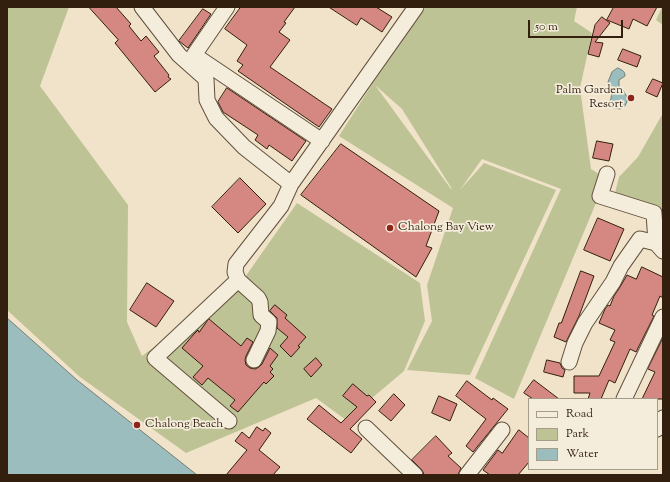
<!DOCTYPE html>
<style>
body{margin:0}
#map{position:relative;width:670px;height:482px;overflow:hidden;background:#f0e3c9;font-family:"Sorts Mill Goudy",serif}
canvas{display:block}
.frame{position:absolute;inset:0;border:8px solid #331f0e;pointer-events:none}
.legend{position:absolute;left:528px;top:398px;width:130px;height:72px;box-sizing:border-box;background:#f5eddc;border:1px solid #a79b8a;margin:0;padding:5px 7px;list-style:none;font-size:12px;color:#331f0e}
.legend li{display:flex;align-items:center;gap:8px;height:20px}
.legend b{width:20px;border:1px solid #a79b8a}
.scale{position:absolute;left:528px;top:20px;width:95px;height:18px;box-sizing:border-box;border:2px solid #331f0e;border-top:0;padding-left:5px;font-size:12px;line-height:14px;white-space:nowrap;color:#331f0e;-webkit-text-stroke:3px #f5eddc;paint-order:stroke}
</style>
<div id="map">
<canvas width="670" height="482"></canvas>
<div class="frame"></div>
<ul class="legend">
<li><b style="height:5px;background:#f5eddc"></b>Road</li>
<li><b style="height:11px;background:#bdc394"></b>Park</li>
<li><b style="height:11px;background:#9cbdbd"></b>Water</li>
</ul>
<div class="scale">50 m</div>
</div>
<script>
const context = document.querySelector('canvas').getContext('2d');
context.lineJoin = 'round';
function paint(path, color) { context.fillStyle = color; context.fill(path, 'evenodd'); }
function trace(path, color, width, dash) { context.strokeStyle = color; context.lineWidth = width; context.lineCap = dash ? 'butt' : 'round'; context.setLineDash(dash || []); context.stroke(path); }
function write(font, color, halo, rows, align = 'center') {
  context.font = font + ' "Sorts Mill Goudy",serif'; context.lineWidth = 3.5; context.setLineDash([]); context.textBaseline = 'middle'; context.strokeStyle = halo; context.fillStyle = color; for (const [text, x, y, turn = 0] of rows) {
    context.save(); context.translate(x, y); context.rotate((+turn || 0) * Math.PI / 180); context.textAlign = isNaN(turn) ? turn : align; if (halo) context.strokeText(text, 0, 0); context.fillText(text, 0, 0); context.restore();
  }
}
paint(new Path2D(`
 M 7,7 L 69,7 L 40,86 L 128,205 L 127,322 L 142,356 L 243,280 L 297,203 L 420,283 L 425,321 L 404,371 L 346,420 L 316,398 L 186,453 L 80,377 L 7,310 Z
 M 426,7 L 577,7 L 574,21 L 592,33 L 580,88 L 591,169 L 602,176 L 596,203 L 514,399 L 475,378 L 561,189 L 482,159 L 460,190 L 484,163 L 556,190 L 470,375 L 407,370 L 432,321 L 427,285 L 453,208 L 339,136 L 373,83 ZM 375,85 L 402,109 L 452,189 L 451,189 Z
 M 662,7 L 663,7 L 663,25 L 656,20 Z
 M 663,113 L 663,210 L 654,209 L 614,197 L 619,177 L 638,157 Z`), '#bdc394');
const water = new Path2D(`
 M 618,68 C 622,70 625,71 625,76 L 619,80 L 619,86 L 623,90 L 628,99 L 625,106 L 620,109 L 614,108 L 609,104 C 613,95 612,91 608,82 L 612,72 Z
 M 7,318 L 77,380 L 197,475 L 7,475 Z`);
paint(water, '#9cbdbd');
trace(water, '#727e77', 1);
const building = new Path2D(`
 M 89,7 L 116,7 L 131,24 L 129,26 L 141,41 L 146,36 L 159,52 L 154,56 L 169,75 L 168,77 L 171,79 L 155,92 L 115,43 L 118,40 Z
 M 241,7 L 295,7 L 284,22 L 286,23 L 279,32 L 290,40 L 270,67 L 332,109 L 319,127 L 238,71 L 243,65 L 237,61 L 247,45 L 225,29 Z
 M 329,7 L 376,7 L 392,17 L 382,32 L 361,18 L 357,25 Z
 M 614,7 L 657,7 L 647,26 L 633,19 L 629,29 L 607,20 Z
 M 203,9 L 211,14 L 188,48 L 179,41 Z
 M 602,17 L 610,23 L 595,42 L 603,43 L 599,57 L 588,54 L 595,25 Z
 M 623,49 L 641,56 L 637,67 L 618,60 Z
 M 653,79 L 663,83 L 657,97 L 646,92 Z
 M 227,88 L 306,141 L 292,161 L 269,145 L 267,149 L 255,140 L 258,135 L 223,112 L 218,102 Z
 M 597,141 L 613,144 L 609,161 L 593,158 Z
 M 341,144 L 439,211 L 426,246 L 432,248 L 416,277 L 301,195 Z
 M 240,178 L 266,204 L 238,233 L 212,207 Z
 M 598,218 L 624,229 L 610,261 L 584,250 Z
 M 642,267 L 663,277 L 663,298 L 660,296 L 652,315 L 654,316 L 636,352 L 630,349 L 615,383 L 609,380 L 601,399 L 588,399 L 590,393 L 574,393 L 574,376 L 599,376 L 615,342 L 610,340 L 615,330 L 599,323 L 605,309 L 608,305 L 610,306 L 614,296 L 620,287 L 627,275 L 636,279 Z
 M 581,271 L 594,276 L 579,316 L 566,342 L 554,337 L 559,323 L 561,323 Z
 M 147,283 L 174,301 L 156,327 L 130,310 Z
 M 275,305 L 287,315 L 285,318 L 306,337 L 298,346 L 300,347 L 291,357 L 280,346 L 288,337 L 277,328 L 277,318 L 270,311 Z
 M 209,319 L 241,346 L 247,338 L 253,342 L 246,356 L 245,360 L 246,365 L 250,368 L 255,369 L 259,367 L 262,364 L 270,348 L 278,355 L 270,366 L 273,369 L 270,372 L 274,376 L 266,384 L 264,382 L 238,412 L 230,406 L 235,400 L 208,378 L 202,385 L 193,377 L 203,366 L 182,348 L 194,334 L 198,330 L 199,332 Z
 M 663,338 L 663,399 L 642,399 L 655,372 L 648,369 Z
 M 316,358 L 322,365 L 311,377 L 304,369 Z
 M 547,360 L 560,363 L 562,368 L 565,370 L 563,377 L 544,372 Z
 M 534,380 L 559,399 L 533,399 L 524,393 Z
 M 467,381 L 492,400 L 493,398 L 508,409 L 473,452 L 466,446 L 486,419 L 456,396 Z
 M 353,384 L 367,396 L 369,395 L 376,402 L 350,429 L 362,439 L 351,453 L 307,419 L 319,405 L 341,423 L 357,407 L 343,396 Z
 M 394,394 L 405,405 L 391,421 L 379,411 Z
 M 439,396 L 457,404 L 450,421 L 432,413 Z
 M 257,427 L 263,431 L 265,428 L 271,433 L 259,450 L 280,467 L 273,475 L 226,475 L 247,450 L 235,441 L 242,432 L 249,438 Z
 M 519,430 L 529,438 L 529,462 L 518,475 L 490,475 L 483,470 L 498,450 L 502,453 Z
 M 436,436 L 452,453 L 448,456 L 461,468 L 458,475 L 424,475 L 423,472 L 421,469 L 412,460 Z`);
paint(building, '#d58881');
trace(building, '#331f0e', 1);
const minor = new Path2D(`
 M 142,7 L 179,55 L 206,79 L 207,100 L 216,118 L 244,147 L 291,184
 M 227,7 L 194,55 L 322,141
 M 607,174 L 600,196 L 654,213 L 656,243 L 663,251
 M 254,360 L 268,331 L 269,322 L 261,315 L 260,302 L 258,298 L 238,280 L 235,272 L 236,264 L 281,206 L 291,184 L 416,7
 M 569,362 L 575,343 L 585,323 L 613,282 L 621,266 L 640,239 L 656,243
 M 624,399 L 663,317
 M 229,421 L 155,358 L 238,280
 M 366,428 L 415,475
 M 657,429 L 663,418
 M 467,475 L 502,430`);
trace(minor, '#62503d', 17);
trace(minor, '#f5eddc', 15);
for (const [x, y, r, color] of [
 [631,98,4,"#8f2418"],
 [390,228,4,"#8f2418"],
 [137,425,4,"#8f2418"]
]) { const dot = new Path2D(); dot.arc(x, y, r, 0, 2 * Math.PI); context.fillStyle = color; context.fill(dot); trace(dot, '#f5eddc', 1.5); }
write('12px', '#331f0e', '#f5eddc', [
 ["Palm Garden",623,91,"right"],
 ["Resort",623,105,"right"],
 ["Chalong Bay View",398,228],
 ["Chalong Beach",145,425]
], 'left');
</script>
